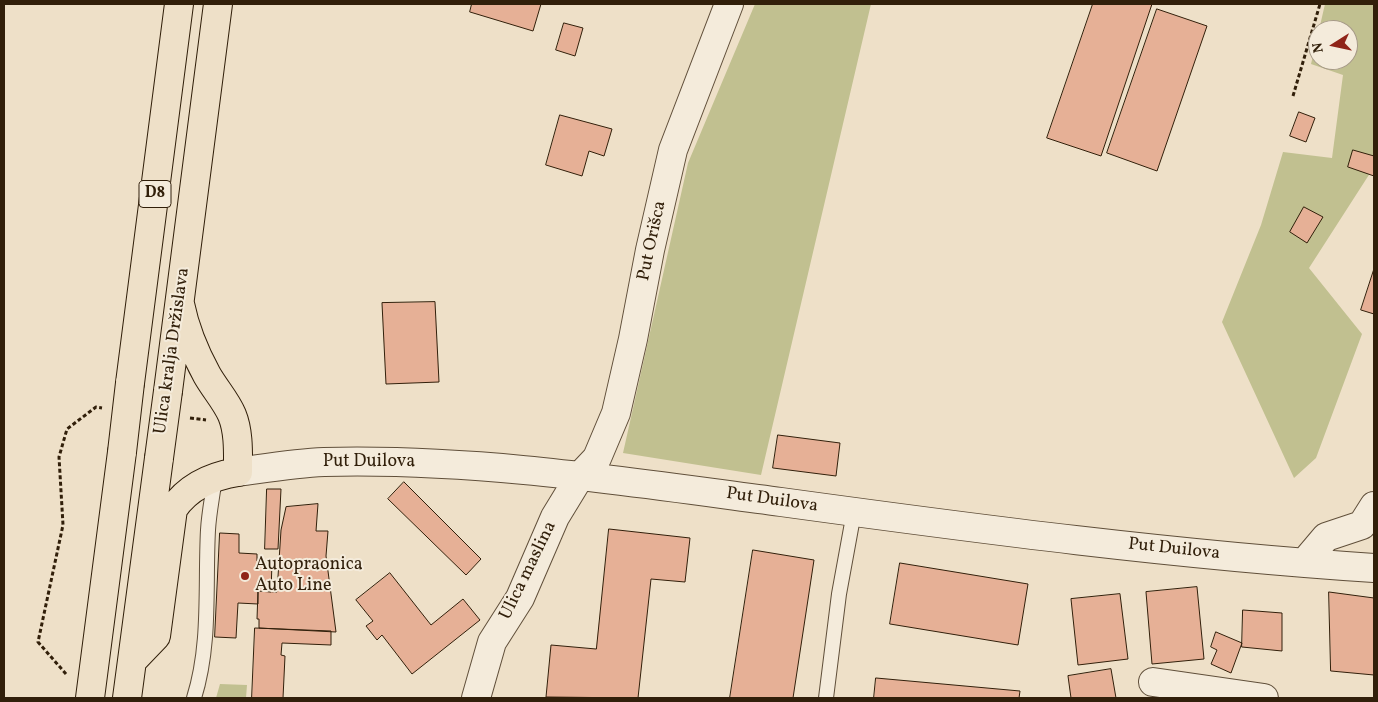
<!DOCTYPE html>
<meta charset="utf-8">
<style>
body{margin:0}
#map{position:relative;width:1378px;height:702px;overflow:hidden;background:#eee0c8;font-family:Vollkorn,serif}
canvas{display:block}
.frame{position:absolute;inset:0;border:5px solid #311f0a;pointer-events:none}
.north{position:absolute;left:1308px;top:20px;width:50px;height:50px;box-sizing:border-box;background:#f4ebdb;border:1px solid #a69987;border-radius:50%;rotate:260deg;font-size:14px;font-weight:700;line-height:20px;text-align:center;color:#311f0a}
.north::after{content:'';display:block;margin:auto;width:18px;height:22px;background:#8f2418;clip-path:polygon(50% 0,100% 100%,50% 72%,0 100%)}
</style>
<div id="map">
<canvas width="1378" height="702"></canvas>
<div class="frame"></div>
<div class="north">N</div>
</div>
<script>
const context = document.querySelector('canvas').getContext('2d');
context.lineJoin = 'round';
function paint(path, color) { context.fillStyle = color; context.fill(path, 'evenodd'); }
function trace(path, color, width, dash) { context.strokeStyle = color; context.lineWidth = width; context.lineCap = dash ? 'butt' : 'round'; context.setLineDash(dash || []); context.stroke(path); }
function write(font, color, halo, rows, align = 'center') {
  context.font = font + ' Vollkorn,serif'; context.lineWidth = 4; context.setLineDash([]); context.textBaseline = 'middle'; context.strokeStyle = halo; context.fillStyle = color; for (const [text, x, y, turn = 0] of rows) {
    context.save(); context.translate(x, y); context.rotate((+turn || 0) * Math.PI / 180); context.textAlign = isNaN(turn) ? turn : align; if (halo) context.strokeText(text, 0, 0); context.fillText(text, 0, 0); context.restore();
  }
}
paint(new Path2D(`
 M 755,4 L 871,4 L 761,475 L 623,453 L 688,163 Z
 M 1325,4 L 1374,4 L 1374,167 L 1309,268 L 1362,334 L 1316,458 L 1294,478 L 1222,322 L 1261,225 L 1283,152 L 1332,158 L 1343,75 L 1311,64 L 1318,35 L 1318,60 L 1348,60 L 1348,30 L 1319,30 Z
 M 220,684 L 247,685 L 246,698 L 216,698 Z`), '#c1c090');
const building = new Path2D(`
 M 472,4 L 541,4 L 533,31 L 470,12 Z
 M 1093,4 L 1152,4 L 1101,156 L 1047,138 Z
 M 1157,9 L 1207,26 L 1157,171 L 1107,153 Z
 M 564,23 L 583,28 L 575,56 L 556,50 Z
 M 1299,112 L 1315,118 L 1306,142 L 1290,136 Z
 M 560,115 L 612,129 L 604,156 L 589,151 L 582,176 L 546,165 Z
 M 1353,150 L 1374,156 L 1374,176 L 1348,167 Z
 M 1304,207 L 1323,217 L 1307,243 L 1290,232 Z
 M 1374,269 L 1374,314 L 1361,310 Z
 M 435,302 L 439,382 L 386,384 L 382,303 Z
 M 778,435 L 840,443 L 836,476 L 773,468 Z
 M 404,482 L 481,559 L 466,575 L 388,499 Z
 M 267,489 L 281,489 L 278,549 L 265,549 Z
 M 318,504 L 316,531 L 328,531 L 326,556 L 336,632 L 259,628 L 259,619 L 257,619 L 258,591 L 277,592 L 281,530 L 286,507 Z
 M 609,529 L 690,538 L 685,582 L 651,579 L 638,698 L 546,697 L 551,645 L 596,649 Z
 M 220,533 L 239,534 L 239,553 L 257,554 L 257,561 L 272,562 L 271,592 L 258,591 L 258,604 L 238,603 L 236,638 L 215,637 Z
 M 753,550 L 814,560 L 793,698 L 730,698 Z
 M 900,563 L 1028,584 L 1018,645 L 890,624 Z
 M 390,573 L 431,625 L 463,599 L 480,620 L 412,674 L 382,635 L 377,640 L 366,626 L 373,621 L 356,600 Z
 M 1197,587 L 1204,659 L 1152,664 L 1146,592 Z
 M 1329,592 L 1374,598 L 1374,675 L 1331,671 Z
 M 1120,594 L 1128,659 L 1078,665 L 1071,599 Z
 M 1243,610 L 1282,613 L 1282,651 L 1242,647 Z
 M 255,628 L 331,631 L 331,645 L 282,643 L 281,655 L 285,656 L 283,698 L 252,698 Z
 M 1216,632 L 1242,643 L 1231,673 L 1211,664 L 1217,650 L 1211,647 Z
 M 1111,669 L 1116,698 L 1071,698 L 1068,676 Z
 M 876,678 L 1020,691 L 1019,698 L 874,698 Z`);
paint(building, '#e6b096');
trace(building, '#311f0a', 1);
const service = new Path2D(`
 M 194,698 C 211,644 205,586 208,530 C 209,512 213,494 215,476
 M 826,698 L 839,594 L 854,512`);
const minor = new Path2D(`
 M 238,472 C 267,468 296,463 324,462 C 477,458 629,482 781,502 C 978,529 1176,555 1374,568
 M 1304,563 L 1326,537 L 1362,525 L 1374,506
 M 1153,682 L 1264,698
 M 476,698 L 492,642 L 520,598 L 555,517 L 580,476 L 597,458 L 616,413 L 633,339 L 650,250 L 673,150 L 729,4`);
const trunk = new Path2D(`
 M 130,383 L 179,4
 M 168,391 L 218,4
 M 132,661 L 156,636 L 173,509 C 188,487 212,476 238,472 C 238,453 239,432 232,415 C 226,401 215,389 207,375 C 195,353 185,329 180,304
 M 90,698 L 122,452
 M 127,698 L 159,458`);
trace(service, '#604f3a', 16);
trace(minor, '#604f3a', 30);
trace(trunk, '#311f0a', 30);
trace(new Path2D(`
 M 1293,96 L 1320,4
 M 190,418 L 206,420
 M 66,674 L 38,642 L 63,525 L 59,457 L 67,429 L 96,407 L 102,408`), '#311f0a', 3, [4, 2.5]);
trace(service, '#f4ebdb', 14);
trace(minor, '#f4ebdb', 28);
trace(trunk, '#eee0c8', 28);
const trunkBridge = new Path2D(`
 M 122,452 L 130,383
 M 159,458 L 168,391`);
trace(trunkBridge, '#311f0a', 30, []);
trace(trunkBridge, '#eee0c8', 28);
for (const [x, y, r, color] of [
 [245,576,5,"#8f2418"]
]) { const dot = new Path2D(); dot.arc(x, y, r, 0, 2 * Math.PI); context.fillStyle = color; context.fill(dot); trace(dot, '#f4ebdb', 2); }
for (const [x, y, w] of [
 [155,194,32]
]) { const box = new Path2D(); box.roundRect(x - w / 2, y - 13.5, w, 27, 4); context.fillStyle = '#f4ebdb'; context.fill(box); trace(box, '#311f0a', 1); }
write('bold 16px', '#311f0a', null, [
 ["D8",155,194]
]);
write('18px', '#311f0a', '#f4ebdb', [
 ["Put Orišca",653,241,-78],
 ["Ulica kralja Držislava",173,351,-82],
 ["Put Duilova",369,463],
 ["Put Duilova",772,501,8],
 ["Put Duilova",1174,550,6],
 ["Ulica maslina",529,571,-64]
]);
write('18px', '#311f0a', '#f4ebdb', [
 ["Autopraonica",255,566],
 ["Auto Line",255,587]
], 'left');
</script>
